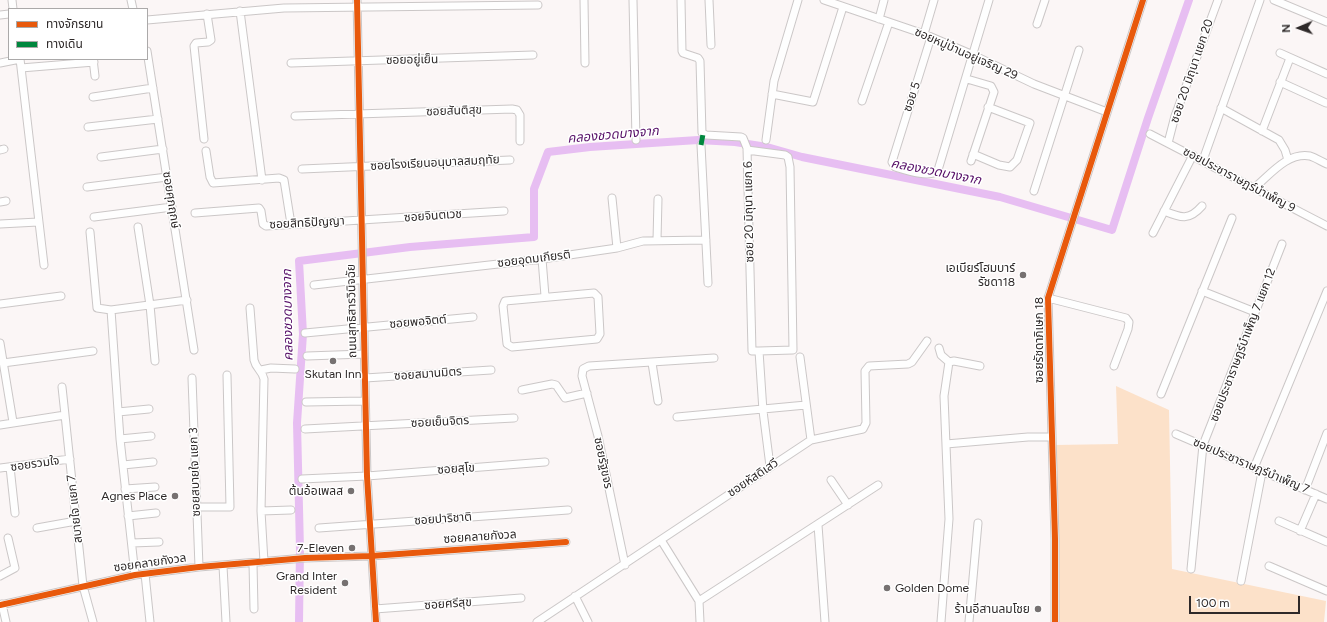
<!DOCTYPE html>
<meta charset="utf-8">
<style>
body{margin:0}
#map{position:relative;width:1327px;height:622px;overflow:hidden;background:#fbf6f6;font-family:Figtree,"Noto Sans Thai",sans-serif}
canvas{display:block}
.legend{position:absolute;left:8px;top:8px;width:140px;height:52px;box-sizing:border-box;background:#fff;border:1px solid #aba9a9;margin:0;padding:5px 7px;list-style:none;font-size:12px;color:#2e2929}
.legend li{display:flex;align-items:center;gap:8px;height:20px}
.legend b{width:20px;border:1px solid #aba9a9}
.north{position:absolute;left:1279px;top:8px;width:40px;height:40px;-webkit-text-stroke:3px #fff;paint-order:stroke;rotate:268deg;font-size:11px;font-weight:700;line-height:16px;text-align:center;color:#2e2929}
.north::after{content:'';display:block;margin:auto;width:14px;height:18px;background:#2e2929;clip-path:polygon(50% 0,100% 100%,50% 72%,0 100%)}
.scale{position:absolute;left:1189px;top:596px;width:111px;height:18px;box-sizing:border-box;border:2px solid #2e2929;border-top:0;padding-left:5px;font-size:12px;line-height:14px;white-space:nowrap;color:#2e2929;-webkit-text-stroke:3px #fff;paint-order:stroke}
</style>
<div id="map">
<canvas width="1327" height="622"></canvas>
<ul class="legend">
<li><b style="height:5px;background:#e8590c"></b>ทางจักรยาน</li>
<li><b style="height:5px;background:#00873e"></b>ทางเดิน</li>
</ul>
<div class="north">N</div>
<div class="scale">100 m</div>
</div>
<script>
const context = document.querySelector('canvas').getContext('2d');
context.lineJoin = 'round';
function paint(path, color) { context.fillStyle = color; context.fill(path, 'evenodd'); }
function trace(path, color, width, dash) { context.strokeStyle = color; context.lineWidth = width; context.lineCap = dash ? 'butt' : 'round'; context.setLineDash(dash || []); context.stroke(path); }
function write(font, color, halo, rows, align = 'center') {
  context.font = font + ' Figtree,"Noto Sans Thai",sans-serif'; context.lineWidth = 3; context.setLineDash([]); context.textBaseline = 'middle'; context.strokeStyle = halo; context.fillStyle = color; for (const [text, x, y, turn = 0] of rows) {
    context.save(); context.translate(x, y); context.rotate((+turn || 0) * Math.PI / 180); context.textAlign = isNaN(turn) ? turn : align; if (halo) context.strokeText(text, 0, 0); context.fillText(text, 0, 0); context.restore();
  }
}
paint(new Path2D(`
 M 1116,386 L 1169,410 L 1172,569 L 1326,601 L 1324,622 L 1057,622 L 1055,445 L 1118,444 Z`), '#fce1c9');
trace(new Path2D(`
 M 299,622 L 300,550 L 297,423 L 303,334 L 299,261 L 410,247 L 534,237 L 534,189 L 548,152 L 590,147 L 698,140 L 735,142 L 767,147 L 802,157 L 1000,197 L 1112,230 L 1148,118 L 1189,0`), '#e7bef2', 8);
const minor = new Path2D(`
 M 12,0 L 13,9
 M 131,0 L 133,9
 M 357,0 L 367,476 L 376,622
 M 584,0 L 585,63
 M 633,0 L 636,140
 M 681,0 L 682,51 L 683,53 L 698,58 L 700,61 L 702,133 L 706,135 L 741,137 L 743,138 L 747,148 L 752,351 L 759,351 L 763,411 L 770,466
 M 709,0 L 711,45
 M 824,0 L 924,34 L 973,55 L 1034,84 L 1107,112
 M 1274,0 L 1327,22
 M 240,11 L 262,180
 M 0,15 L 9,14
 M 879,19 L 884,0
 M 147,20 L 284,8 L 538,5
 M 1037,24 L 1045,0
 M 924,34 L 934,0
 M 931,37 L 892,162 L 895,167 C 905,170 932,179 938,170 L 989,0
 M 147,51 L 194,350
 M 1280,53 L 1327,74
 M 20,59 L 44,265
 M 93,59 L 95,76
 M 0,63 L 20,59
 M 291,63 L 533,55
 M 21,68 L 94,62
 M 967,79 L 991,86 L 994,92 L 971,161
 M 1280,82 L 1326,103
 M 772,94 L 813,102 L 843,7
 M 93,97 L 153,88
 M 862,101 L 889,22
 M 1221,108 L 1279,140 L 1285,150 L 1288,160
 M 295,116 L 512,109 L 517,110 L 520,115 L 520,141
 M 88,127 L 158,119
 M 1262,131 L 1290,58
 M 1150,134 L 1327,226
 M 204,139 L 194,46 L 196,43 L 208,42 L 211,40 L 207,14
 M 766,140 L 774,81 L 798,0
 M 1168,143 L 1175,116 L 1218,0
 M 701,145 L 708,283
 M 0,150 L 4,149
 M 747,150 L 785,155 L 788,157 L 790,167 L 793,350 L 759,351
 M 206,151 L 210,177 L 213,183 L 279,178 L 284,180 L 291,224
 M 973,154 L 999,165 L 1010,167 L 1017,160 L 1030,123 L 988,107
 M 101,157 L 163,149
 M 1203,160 L 1260,0
 M 302,169 L 510,160
 M 87,187 L 167,177
 M 1254,188 C 1270,175 1287,152 1310,156 C 1316,158 1322,162 1327,164
 M 1034,191 L 1079,50
 M 612,198 L 617,248
 M 0,202 L 6,201
 M 1164,211 C 1181,218 1189,221 1202,206
 M 195,213 L 259,208 L 261,211 L 263,224 L 266,226 L 504,211
 M 94,217 L 172,207
 M 0,224 L 38,222
 M 138,227 L 150,305 L 155,361
 M 90,232 L 97,308 L 111,310 L 187,300
 M 1153,233 L 1193,155
 M 657,240 L 658,199
 M 542,259 L 545,296
 M 314,285 L 542,259 L 617,248 L 643,241 L 706,240
 M 1202,291 L 1255,312
 M 594,293 L 598,297 L 600,334 L 597,339 L 512,347 L 507,344 L 503,306 L 505,301 Z
 M 1048,298 L 1126,318 L 1129,322 L 1128,329 L 1114,366
 M 0,304 L 61,296
 M 250,308 L 254,360 C 256,369 262,370 264,379 L 261,511
 M 111,310 L 120,439 L 135,575
 M 305,333 L 473,317
 M 0,343 L 13,422
 M 939,348 L 941,355 L 949,362
 M 307,356 L 364,354
 M 800,357 L 811,440
 M 3,363 L 93,351
 M 652,363 L 658,401
 M 261,370 L 271,368 L 295,369
 M 192,378 L 199,567
 M 365,378 L 491,370
 M 62,387 L 65,415
 M 522,390 L 552,384 L 556,385 L 565,398 L 587,393
 M 1161,394 L 1232,218
 M 306,402 L 365,401
 M 118,412 L 149,409
 M 677,417 L 806,405
 M 0,425 L 65,415 L 83,586 L 93,622
 M 305,429 L 514,418
 M 1176,434 L 1327,499
 M 120,439 L 151,436
 M 946,444 L 1028,437 L 1051,437
 M 123,465 L 153,462
 M 10,467 L 15,513
 M 0,468 L 70,459
 M 1254,468 L 1327,291
 M 302,479 L 367,476 L 545,462
 M 831,480 L 848,505
 M 125,489 L 155,487
 M 1305,490 L 1327,433
 M 196,507 L 230,507 L 227,375
 M 128,516 L 156,513
 M 1279,521 L 1327,542
 M 818,525 L 825,622
 M 37,528 L 76,521
 M 319,528 L 568,510
 M 1300,531 L 1316,494
 M 661,540 L 699,601 L 700,622
 M 132,543 L 159,542
 M 264,562 L 261,511 L 291,510
 M 253,563 L 254,609
 M 625,565 L 598,436 L 582,376 L 583,369 L 589,366 L 714,358
 M 223,566 L 226,622
 M 1269,566 L 1327,591
 M 1191,569 L 1203,445 L 1282,244
 M 145,574 L 150,622
 M 0,576 L 15,568 L 8,538
 M 1241,581 L 1262,472
 M 575,596 L 588,622
 M 699,601 L 878,485
 M 2,604 L 6,622
 M 0,605 L 135,575 L 199,567 L 305,558 L 371,556 L 566,542
 M 375,609 L 521,598
 M 537,622 L 811,440 L 863,429 L 866,423 L 865,371 L 869,366 L 908,364 L 912,362 L 927,341
 M 941,622 L 949,519 L 944,396 L 949,362 L 954,361 L 980,366
 M 969,622 L 978,523
 M 1055,622 L 1055,539 L 1048,298 L 1143,0`);
trace(minor, '#cbc7c7', 9);
trace(minor, '#fefefe', 7);
trace(new Path2D(`
 M 701,145 L 703,134`), '#00873e', 5, [10, 5]);
trace(new Path2D(`
 M 357,0 L 367,476 L 376,622
 M 0,605 L 135,575 L 199,567 L 305,558 L 371,556 L 566,542
 M 1055,622 L 1055,539 L 1048,298 L 1143,0`), '#e8590c', 6);
for (const [x, y, r, color] of [
 [1023,275,4,"#767171"],
 [333,361,4,"#767171"],
 [351,491,4,"#767171"],
 [175,496,4,"#767171"],
 [352,548,4,"#767171"],
 [345,583,4,"#767171"],
 [887,588,4,"#767171"],
 [1038,609,4,"#767171"]
]) { const dot = new Path2D(); dot.arc(x, y, r, 0, 2 * Math.PI); context.fillStyle = color; context.fill(dot); trace(dot, '#fff', 1.5); }
write('12px', '#2e2929', '#fff', [
 ["ซอยหมู่บ้านอยู่เจริญ 29",966,54,24],
 ["ซอยอยู่เย็น",412,60,-1],
 ["ซอย 20 มิถุนา แยก 20",1192,71,-71],
 ["ซอย 5",912,97,-72],
 ["ซอยสันติสุข",454,111,-2],
 ["ซอยโรงเรียนอนุบาลสมฤทัย",435,163,-3],
 ["ซอยประชาราษฎร์บำเพ็ญ 9",1239,180,28],
 ["ซอยศุภฤกษ์",171,200,81],
 ["ซอย 20 มิถุนา แยก 6",749,212,-91],
 ["ซอยจินตเวช",433,216,-4],
 ["ซอยสิทธิปัญญา",307,223,-3],
 ["ซอยอุดมเกียรติ",534,259,-7],
 ["ถนนสุทธิสารวินิจฉัย",352,311,-91],
 ["ซอยพอจิตต์",418,322,-5],
 ["ซอยรัชดาภิเษก 18",1039,340,-90],
 ["ซอยประชาราษฎร์บำเพ็ญ 7 แยก 12",1243,345,-69],
 ["ซอยสมานมิตร",428,374,-4],
 ["ซอยเย็นจิตร",440,422,-3],
 ["ซอยรัฐขจร",603,463,78],
 ["ซอยรวมใจ",35,464,-8],
 ["ซอยประชาราษฎร์บำเพ็ญ 7",1251,466,23],
 ["ซอยสุโข",456,469,-4],
 ["ซอยสบายใจ แยก 3",195,472,-92],
 ["ซอยหัสดิเสวี",753,478,-34],
 ["สบายใจ แยก 7",75,509,-96],
 ["ซอยปาริชาติ",443,519,-4],
 ["ซอยคลายกังวล",480,537,-4],
 ["ซอยคลายกังวล",150,563,-8],
 ["ซอยศรีสุข",448,604,-4]
]);
write('12px', '#2e2929', '#fff', [
 ["เอเบียร์โฮมบาร์",1015,268],
 ["รัชดา18",1015,282],
 ["Skutan Inn",333,374,"center"],
 ["ต้นอ้อเพลส",343,491],
 ["Agnes Place",167,496],
 ["7-Eleven",344,548],
 ["Grand Inter",337,576],
 ["Resident",337,590],
 ["Golden Dome",895,588,"left"],
 ["ร้านอีสานลมโชย",1030,609]
], 'right');
write('italic 13px', '#550d66', '#fff', [
 ["คลองชวดบางจาก",613,135,-5],
 ["คลองชวดบางจาก",936,172,11],
 ["คลองชวดบางจาก",288,315,-91]
]);
</script>
